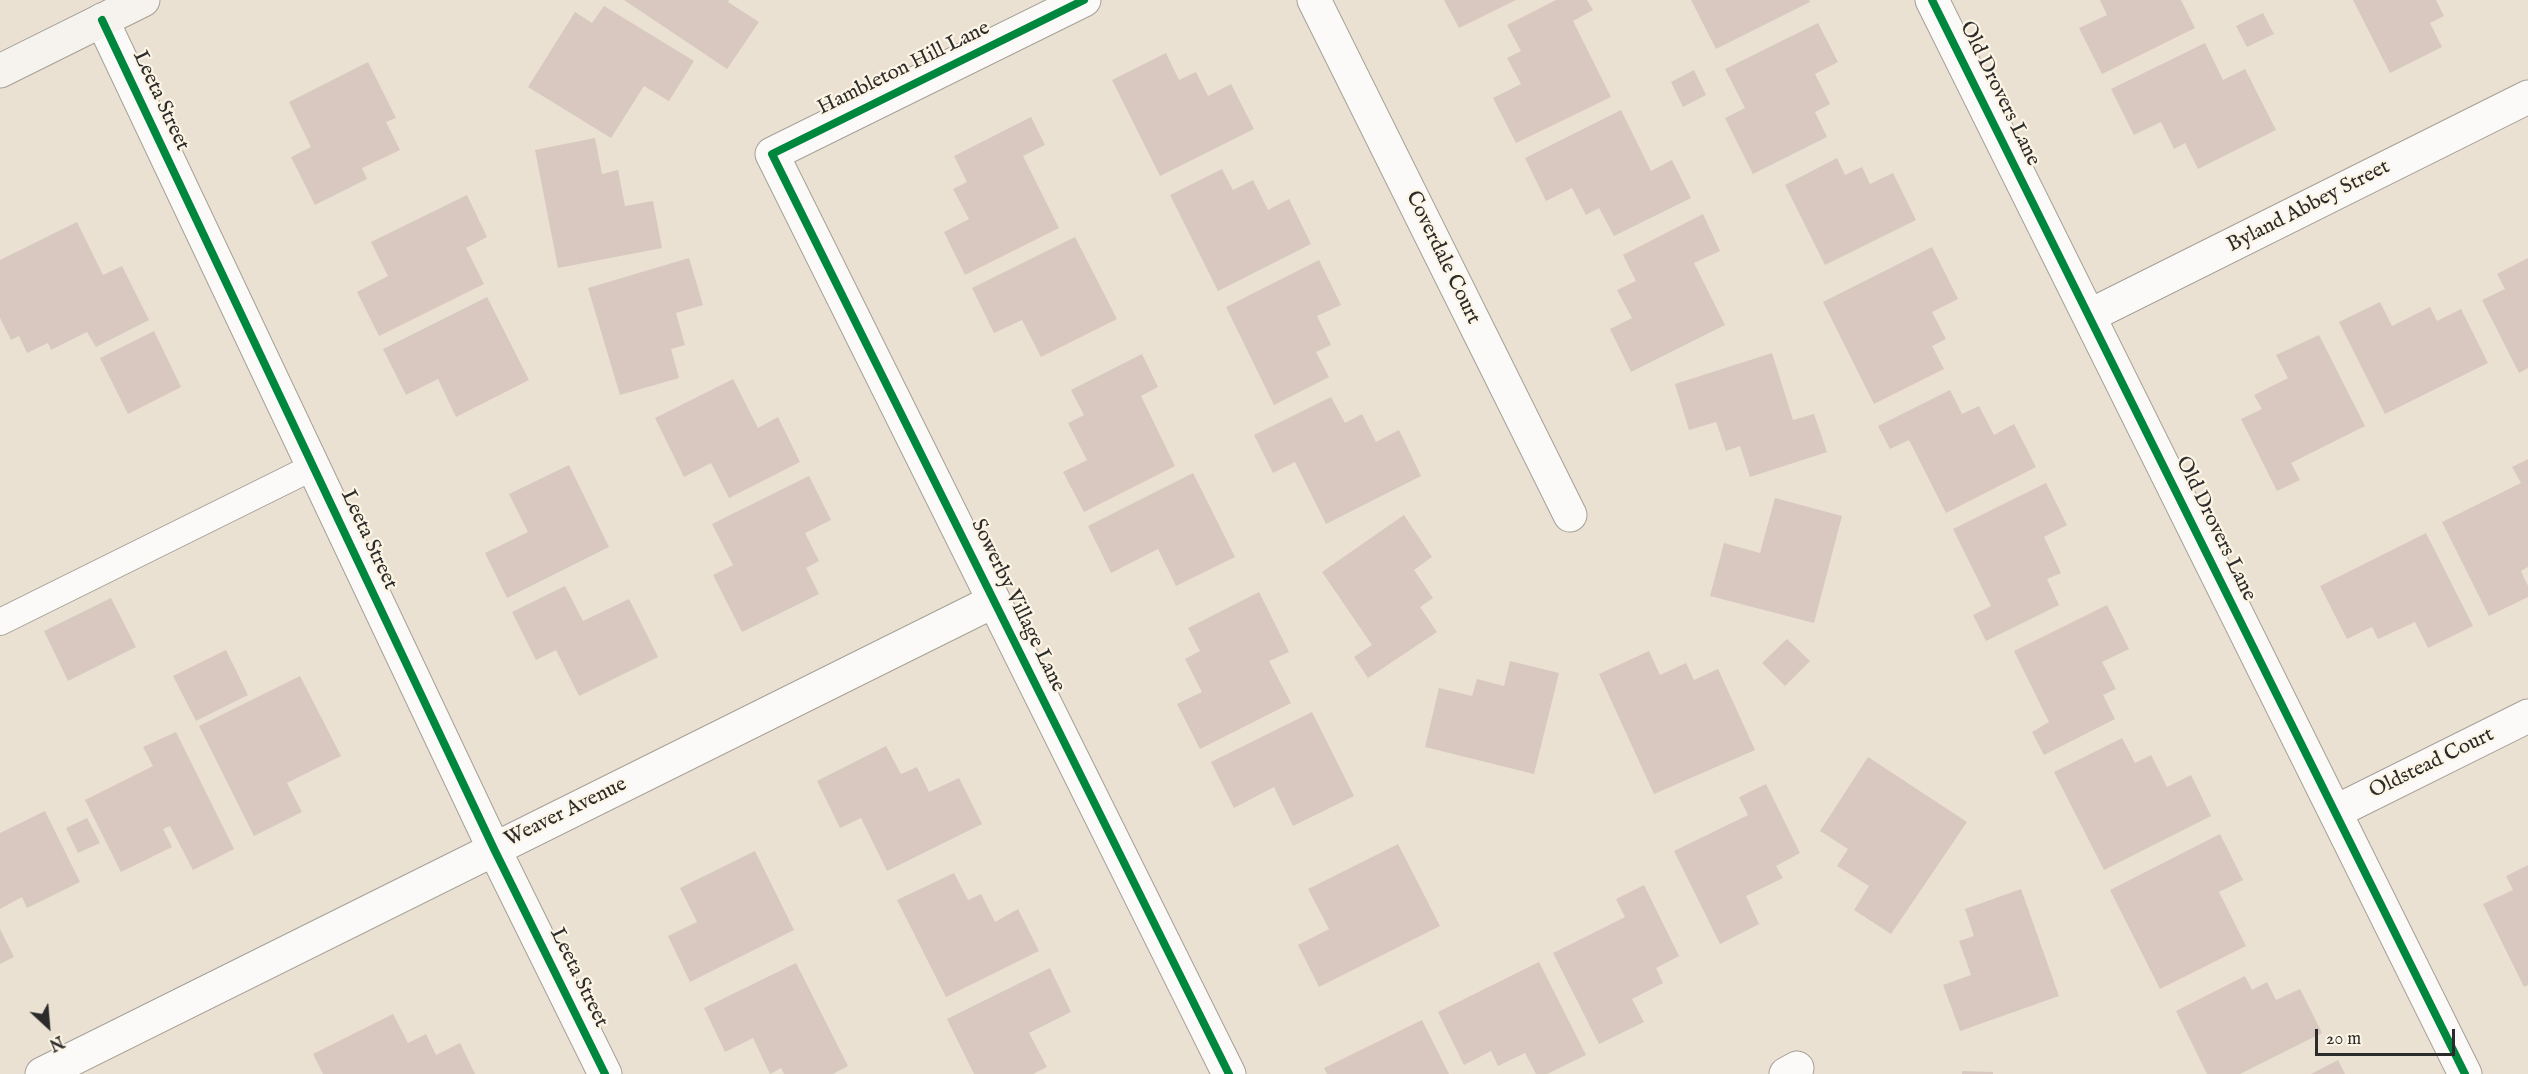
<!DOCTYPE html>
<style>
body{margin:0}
#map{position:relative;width:2528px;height:1074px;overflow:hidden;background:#eae1d2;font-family:"IM FELL English",serif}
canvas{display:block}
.north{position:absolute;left:18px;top:996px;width:60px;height:60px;-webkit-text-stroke:4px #fcf5e5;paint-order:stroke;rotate:154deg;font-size:16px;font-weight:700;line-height:24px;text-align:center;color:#2b2b2b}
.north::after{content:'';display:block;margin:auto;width:21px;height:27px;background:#2b2b2b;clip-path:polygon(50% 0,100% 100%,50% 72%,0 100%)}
.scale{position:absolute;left:2315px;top:1029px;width:140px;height:27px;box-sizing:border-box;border:3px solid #2b2b2b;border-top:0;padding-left:8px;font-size:18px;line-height:21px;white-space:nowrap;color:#2b2b2b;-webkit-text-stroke:4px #fcf5e5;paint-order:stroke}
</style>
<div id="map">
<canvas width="2528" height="1074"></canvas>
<div class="north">N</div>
<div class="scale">20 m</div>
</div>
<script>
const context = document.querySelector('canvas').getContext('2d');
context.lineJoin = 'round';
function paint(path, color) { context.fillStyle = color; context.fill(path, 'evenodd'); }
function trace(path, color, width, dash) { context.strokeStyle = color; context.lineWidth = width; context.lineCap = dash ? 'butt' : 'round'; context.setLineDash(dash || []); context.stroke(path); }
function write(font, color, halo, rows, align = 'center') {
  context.font = font + ' "IM FELL English",serif'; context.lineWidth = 4.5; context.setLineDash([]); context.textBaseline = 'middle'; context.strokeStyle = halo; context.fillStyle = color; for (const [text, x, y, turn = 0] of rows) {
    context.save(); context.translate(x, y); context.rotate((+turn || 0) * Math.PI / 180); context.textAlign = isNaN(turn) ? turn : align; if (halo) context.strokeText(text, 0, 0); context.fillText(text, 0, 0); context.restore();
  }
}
paint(new Path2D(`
 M 624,0 L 729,0 L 728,2 L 759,22 L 727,69 Z
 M 1444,0 L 1516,0 L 1459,28 Z
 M 1556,0 L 1587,0 L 1593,10 L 1573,21 L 1611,97 L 1516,143 L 1493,98 L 1521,84 L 1507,58 L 1521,51 L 1507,25 Z
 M 1691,0 L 1809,0 L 1810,2 L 1716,49 Z
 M 2100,0 L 2181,0 L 2195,28 L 2102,74 L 2079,28 L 2107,15 Z
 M 2353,0 L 2436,0 L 2444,16 L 2430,23 L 2442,47 L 2390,73 Z
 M 604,6 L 694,61 L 669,101 L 644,86 L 611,138 L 528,87 L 575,12 L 592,23 Z
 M 2263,13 L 2274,34 L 2247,47 L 2236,26 Z
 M 1818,23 L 1838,62 L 1815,74 L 1830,104 L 1815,112 L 1827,137 L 1753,174 L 1725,118 L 1745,108 L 1725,69 Z
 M 2205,43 L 2223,80 L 2245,69 L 2276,130 L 2198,169 L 2185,143 L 2174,149 L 2161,122 L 2134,135 L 2111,89 Z
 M 1166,53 L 1179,80 L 1196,72 L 1208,96 L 1231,84 L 1254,129 L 1160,176 L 1112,80 Z
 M 368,62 L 396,118 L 386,122 L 400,150 L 362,168 L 367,179 L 315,205 L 291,157 L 311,147 L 289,102 Z
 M 1694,70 L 1706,95 L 1683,107 L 1671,82 Z
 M 1621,110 L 1651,171 L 1672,160 L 1691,198 L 1614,236 L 1599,208 L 1586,215 L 1572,188 L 1546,201 L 1525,158 Z
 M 1031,117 L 1045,145 L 1023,156 L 1059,228 L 965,275 L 944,232 L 969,219 L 953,189 L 967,182 L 954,156 Z
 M 595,138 L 602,174 L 618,170 L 625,206 L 653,201 L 662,248 L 558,268 L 535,150 Z
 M 1837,158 L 1845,175 L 1862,167 L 1870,184 L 1893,173 L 1916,220 L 1825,265 L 1785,185 Z
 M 1222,169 L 1233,190 L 1253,180 L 1268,210 L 1289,199 L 1311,244 L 1218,291 L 1170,195 Z
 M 467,195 L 487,237 L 466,248 L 484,284 L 379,336 L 357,292 L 388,276 L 371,242 Z
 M 1703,214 L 1720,251 L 1694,263 L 1725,325 L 1631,372 L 1610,329 L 1632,318 L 1617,290 L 1636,281 L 1623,255 Z
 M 77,222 L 103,275 L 122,266 L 149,320 L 96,347 L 87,332 L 51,350 L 48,343 L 27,353 L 19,336 L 11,340 L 0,318 L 0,260 Z
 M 1075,237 L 1117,319 L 1041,357 L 1022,320 L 994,333 L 972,288 Z
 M 1932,247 L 1958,299 L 1932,312 L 1946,339 L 1932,346 L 1944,369 L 1874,404 L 1823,302 Z
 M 689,258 L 703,305 L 676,313 L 685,345 L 671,349 L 679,378 L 620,395 L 588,288 Z
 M 2528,258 L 2528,368 L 2519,373 L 2482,300 L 2505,289 L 2497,274 Z
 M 1319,260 L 1341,305 L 1317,316 L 1331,345 L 1316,352 L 1329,377 L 1274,405 L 1226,307 Z
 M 487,297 L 529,380 L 456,417 L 438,379 L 406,395 L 383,349 Z
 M 2380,302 L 2392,326 L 2430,307 L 2437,321 L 2461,309 L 2488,363 L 2385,414 L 2339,322 Z
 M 154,331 L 181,387 L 128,414 L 100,358 Z
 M 2319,335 L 2365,426 L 2291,463 L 2300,480 L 2277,491 L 2241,419 L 2262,409 L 2254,395 L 2288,378 L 2276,355 Z
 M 1772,353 L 1793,420 L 1814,414 L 1827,452 L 1750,477 L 1740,446 L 1726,451 L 1716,422 L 1689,430 L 1675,384 Z
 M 1142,354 L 1158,387 L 1141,396 L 1175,466 L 1084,512 L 1063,472 L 1087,460 L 1068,423 L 1084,415 L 1071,390 Z
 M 733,379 L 758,428 L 778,417 L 800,462 L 729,498 L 711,463 L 684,477 L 655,418 Z
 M 1950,390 L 1962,414 L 1979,406 L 1994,435 L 2014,424 L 2036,467 L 1946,513 L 1909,440 L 1890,449 L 1878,426 Z
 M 1331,397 L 1345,423 L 1362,414 L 1376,442 L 1399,430 L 1421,476 L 1326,524 L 1295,462 L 1273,473 L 1254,435 Z
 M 2528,459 L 2528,567 L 2521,571 L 2528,586 L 2528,597 L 2489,616 L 2442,522 L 2521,483 L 2512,467 Z
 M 569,465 L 609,547 L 507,598 L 485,553 L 528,532 L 509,494 Z
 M 1193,473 L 1235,557 L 1176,586 L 1158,549 L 1111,573 L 1088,526 Z
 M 809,476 L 831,520 L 805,533 L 819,561 L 806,568 L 819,594 L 742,632 L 713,575 L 733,565 L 712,524 Z
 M 2046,483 L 2067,525 L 2044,537 L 2061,573 L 2047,579 L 2059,605 L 1986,641 L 1973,615 L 1991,606 L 1953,529 Z
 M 1775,498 L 1842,516 L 1814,623 L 1710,596 L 1724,543 L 1760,553 Z
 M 1404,515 L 1432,557 L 1414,570 L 1433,598 L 1420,607 L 1437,632 L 1368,678 L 1354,657 L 1372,645 L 1322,572 Z
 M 2426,533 L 2473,626 L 2428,648 L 2415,622 L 2378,639 L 2372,627 L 2347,639 L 2320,586 Z
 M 565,586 L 583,621 L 629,599 L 658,657 L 579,696 L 556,650 L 536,660 L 512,612 Z
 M 1259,592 L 1289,652 L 1269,661 L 1291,703 L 1200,749 L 1177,704 L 1202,692 L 1185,659 L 1200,651 L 1188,628 Z
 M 111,598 L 136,647 L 68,681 L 44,631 Z
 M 2107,605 L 2129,649 L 2102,662 L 2116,689 L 2103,695 L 2115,719 L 2044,755 L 2032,732 L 2049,722 L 2014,651 Z
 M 1787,639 L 1810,661 L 1785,686 L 1762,663 Z
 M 226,650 L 248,695 L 196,721 L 173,676 Z
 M 1649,651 L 1660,675 L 1686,663 L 1694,680 L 1718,669 L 1755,750 L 1654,794 L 1599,674 Z
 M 1510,661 L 1559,673 L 1534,774 L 1425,747 L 1439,688 L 1472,696 L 1477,679 L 1504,686 Z
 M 300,676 L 341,756 L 287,783 L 302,812 L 254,836 L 199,726 Z
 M 1312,712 L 1354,796 L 1293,826 L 1274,787 L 1234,808 L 1211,762 Z
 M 176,732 L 234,849 L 193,870 L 170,826 L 163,829 L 172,847 L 121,872 L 85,800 L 153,766 L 143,747 Z
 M 2122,738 L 2135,763 L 2151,755 L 2167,787 L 2191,775 L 2211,816 L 2104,870 L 2054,772 Z
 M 886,746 L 901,774 L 917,767 L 929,792 L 959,778 L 982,824 L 887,871 L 861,818 L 840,828 L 817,781 Z
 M 1868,757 L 1967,822 L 1891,934 L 1854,910 L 1869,886 L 1837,866 L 1848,849 L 1820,831 Z
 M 1766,784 L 1800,853 L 1776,866 L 1783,878 L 1746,896 L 1759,924 L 1720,944 L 1674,851 L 1748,815 L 1739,797 Z
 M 45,811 L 80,882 L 27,908 L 22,897 L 0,909 L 0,833 Z
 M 87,818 L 100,843 L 78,853 L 66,828 Z
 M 2220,834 L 2243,880 L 2219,892 L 2246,946 L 2160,989 L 2110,890 Z
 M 1398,844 L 1440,926 L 1319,987 L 1298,945 L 1329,929 L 1308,889 Z
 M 755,851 L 794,930 L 690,982 L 668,936 L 697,922 L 680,888 Z
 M 2528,865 L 2528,985 L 2524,987 L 2483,904 L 2513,890 L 2506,876 Z
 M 954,873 L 968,900 L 981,894 L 995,922 L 1018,909 L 1039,951 L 946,997 L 897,900 Z
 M 1644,885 L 1679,956 L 1656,968 L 1663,983 L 1632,999 L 1644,1022 L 1599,1044 L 1553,953 L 1625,917 L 1616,899 Z
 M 2021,889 L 2059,996 L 1960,1031 L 1943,985 L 1971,975 L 1959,941 L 1974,936 L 1965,909 Z
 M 0,929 L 14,957 L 0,964 Z
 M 1539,962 L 1586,1055 L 1547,1074 L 1536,1074 L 1525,1053 L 1498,1066 L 1491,1051 L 1464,1065 L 1438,1012 Z
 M 796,963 L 848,1066 L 833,1074 L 784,1074 L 781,1068 L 770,1074 L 753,1038 L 725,1052 L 704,1008 Z
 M 1050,968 L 1071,1012 L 1029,1033 L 1047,1067 L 1033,1074 L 974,1074 L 947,1019 Z
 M 2245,976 L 2252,990 L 2267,982 L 2276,1000 L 2300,989 L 2322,1033 L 2240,1074 L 2207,1074 L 2176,1011 Z
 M 393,1014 L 408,1043 L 426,1034 L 436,1055 L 460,1043 L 475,1074 L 323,1074 L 313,1054 Z
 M 1422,1020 L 1449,1074 L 1327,1074 L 1324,1068 Z
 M 2338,1060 L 2345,1074 L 2311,1074 Z
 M 1962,1071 L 1993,1072 L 1993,1074 L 1962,1074 Z`), '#d8c8c0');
const service = new Path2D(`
 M 0,622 L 313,467`);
const minor = new Path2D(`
 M 1084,0 L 772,154 L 1229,1074
 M 1314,0 L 1570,515
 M 1932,0 L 2465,1074
 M 102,20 L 494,849 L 605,1074
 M 2089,316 L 2528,97
 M 2335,812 L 2528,716
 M 42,1074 L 994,601
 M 1786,1074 L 1797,1068`);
const secondary = new Path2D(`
 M 0,71 L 143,0`);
trace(service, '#a5a097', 28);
trace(minor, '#a5a097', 35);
trace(secondary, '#a5a097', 35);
trace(service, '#fcfaf8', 26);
trace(minor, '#fcfaf8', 33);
trace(secondary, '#f6f2ee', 33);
trace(new Path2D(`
 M 1084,0 L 772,154 L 1229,1074
 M 1932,0 L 2465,1074
 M 102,20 L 494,849 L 605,1074`), '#00873e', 8);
write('21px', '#2b2b2b', '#fcf5e5', [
 ["Hambleton Hill Lane",904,69,-26],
 ["Old Drovers Lane",1999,94,64],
 ["Leeta Street",160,101,65],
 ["Byland Abbey Street",2309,207,-27],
 ["Coverdale Court",1442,258,64],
 ["Old Drovers Lane",2215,529,64],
 ["Leeta Street",368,540,65],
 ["Sowerby Village Lane",1017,606,64],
 ["Oldstead Court",2432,764,-26],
 ["Weaver Avenue",566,813,-26],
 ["Leeta Street",578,978,64]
]);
</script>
